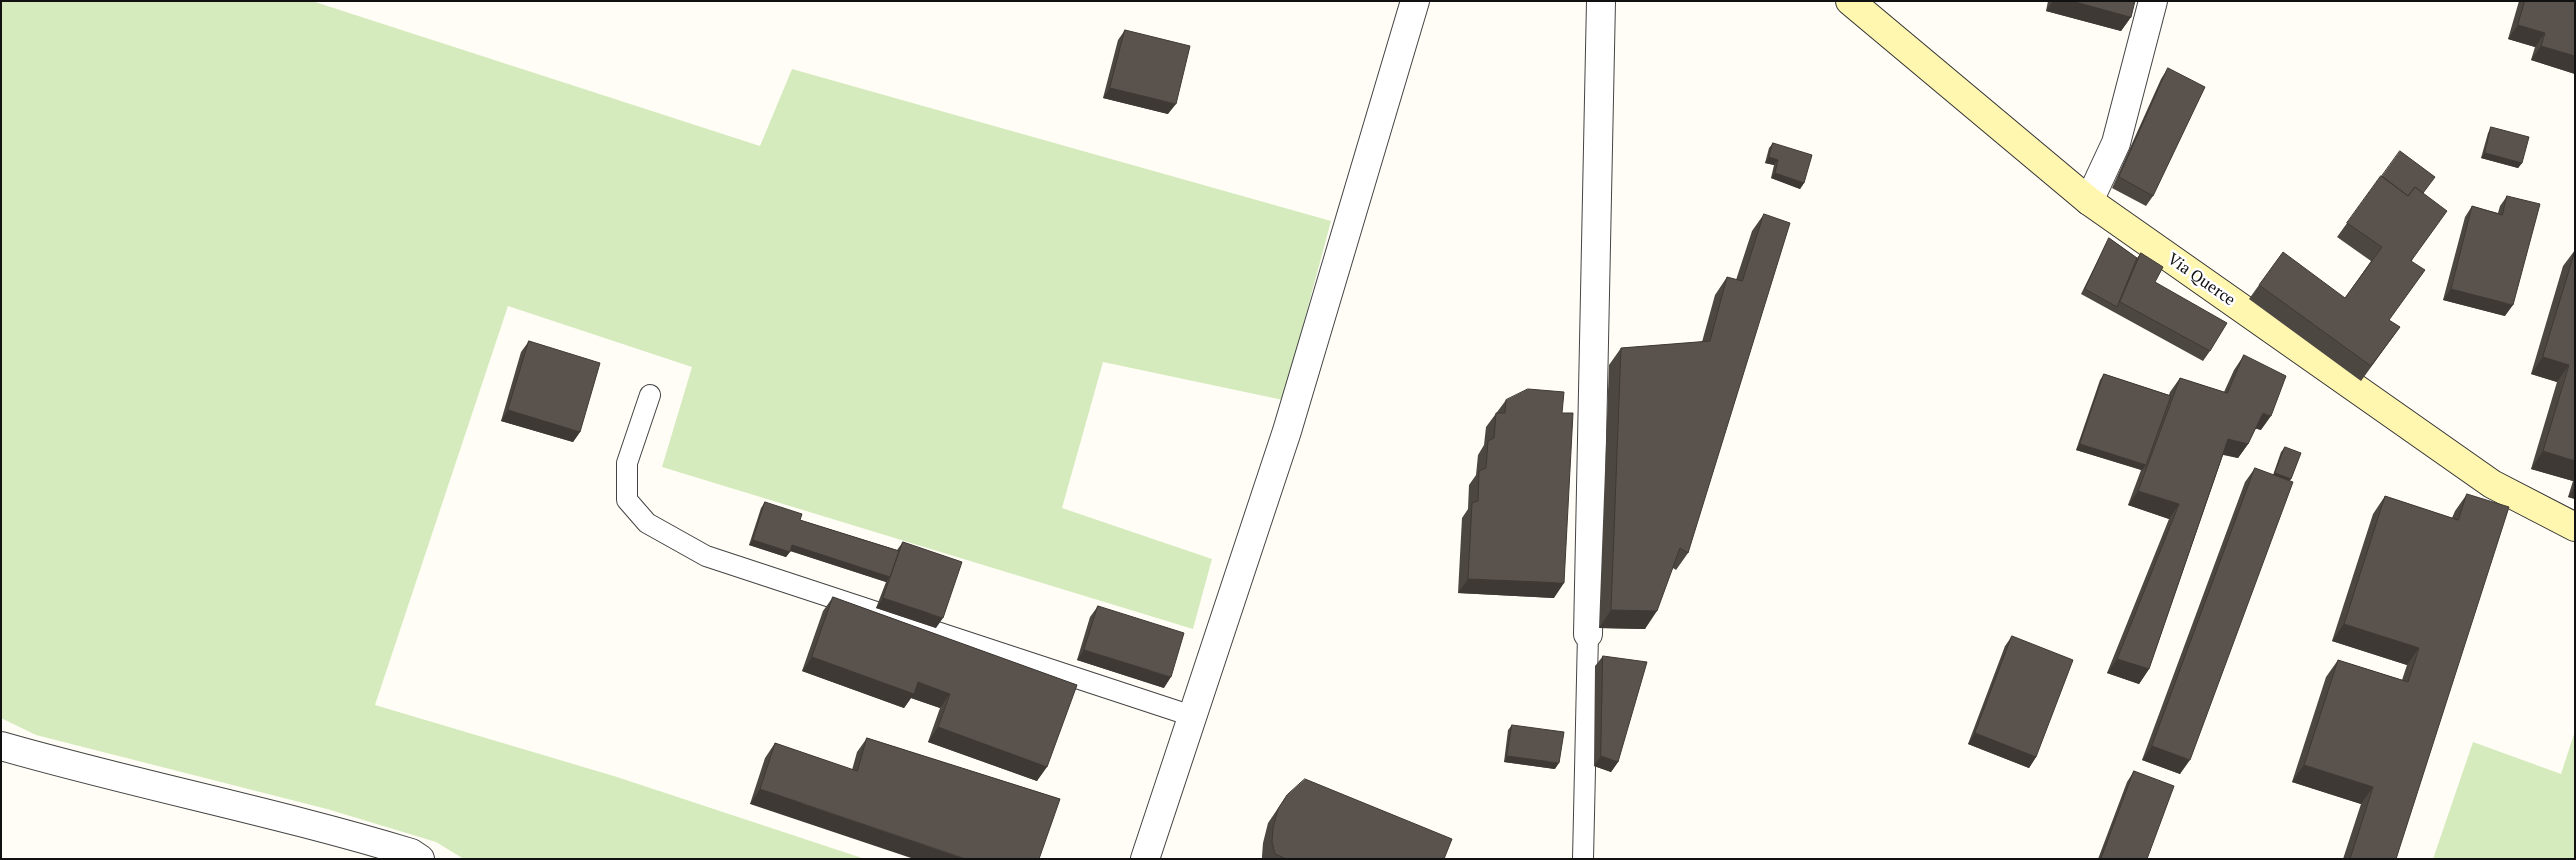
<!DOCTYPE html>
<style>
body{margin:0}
#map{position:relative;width:2576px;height:860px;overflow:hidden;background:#fffdf5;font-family:"PT Serif",serif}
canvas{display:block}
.frame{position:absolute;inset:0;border:2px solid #111;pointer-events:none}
</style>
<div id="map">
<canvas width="2576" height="860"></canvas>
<div class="frame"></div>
</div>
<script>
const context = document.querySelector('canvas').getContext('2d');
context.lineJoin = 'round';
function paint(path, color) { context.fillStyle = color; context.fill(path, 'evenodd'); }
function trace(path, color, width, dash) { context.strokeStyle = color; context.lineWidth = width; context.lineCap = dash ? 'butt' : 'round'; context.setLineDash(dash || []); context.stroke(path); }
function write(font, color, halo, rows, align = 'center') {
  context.font = font + ' "PT Serif",serif'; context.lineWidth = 5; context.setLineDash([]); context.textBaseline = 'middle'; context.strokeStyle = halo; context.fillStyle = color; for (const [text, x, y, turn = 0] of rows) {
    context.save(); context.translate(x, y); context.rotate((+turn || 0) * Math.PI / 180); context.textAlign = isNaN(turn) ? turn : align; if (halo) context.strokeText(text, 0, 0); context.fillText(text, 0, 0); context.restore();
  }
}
paint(new Path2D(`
 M 1,1 L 312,1 L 760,146 L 792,69 L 1331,221 L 1283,400 L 1103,362 L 1062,508 L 1212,559 L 1193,629 L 662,467 L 692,367 L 508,306 L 375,705 L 617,777 L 865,859 L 464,859 L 436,842 L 327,809 L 36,735 L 1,718 Z
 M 2575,731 L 2575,859 L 2433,859 L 2473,742 L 2561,774 Z`), '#d5ebbd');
const lane = new Path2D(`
 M 650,395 L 627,463 L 627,500 L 647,523 L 706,556 L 1192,716
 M 1583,859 L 1588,634`);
const street = new Path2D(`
 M 2089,201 L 2116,143 L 2153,1
 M 1588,634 L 1601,1
 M 1,746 C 137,785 276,812 411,853 L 420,859
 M 1145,859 L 1287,431 L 1415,1`);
const secondary = new Path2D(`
 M 1850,1 L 2089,201 L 2492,484 L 2575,527`);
trace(lane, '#444', 22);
trace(street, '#444', 30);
trace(secondary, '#333', 30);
trace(lane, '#fff', 20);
trace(street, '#fff', 28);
trace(secondary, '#fff6b0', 28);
paint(new Path2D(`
 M 2048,1 L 2135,1 L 2131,17 L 2121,31 L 2046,11 Z
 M 2519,1 L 2575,1 L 2575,74 L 2531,60 L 2535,47 L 2508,39 Z
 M 1125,30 L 1168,114 L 1103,98 L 1118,40 Z
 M 2168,68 L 2153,196 L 2146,206 L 2112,188 L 2161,79 Z
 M 2491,127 L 2522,163 L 2518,168 L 2481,158 L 2488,133 Z
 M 1773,143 L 1804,183 L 1800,189 L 1771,178 L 1774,165 L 1765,163 L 1769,148 Z
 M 2381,176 L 2423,193 L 2412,261 L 2389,321 L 2400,327 L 2361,381 L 2249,299 L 2259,285 L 2345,298 L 2371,261 L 2337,237 Z
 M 2507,196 L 2505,316 L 2443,300 L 2465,217 L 2472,206 L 2498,213 L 2500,206 Z
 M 1764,214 L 1688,553 L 1676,570 L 1673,568 L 1645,629 L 1599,628 L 1609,365 L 1621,348 L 1702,342 L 1715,295 L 1727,277 L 1736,280 L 1752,231 Z
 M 2109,238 L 2137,258 L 2141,253 L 2155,282 L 2210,351 L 2203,361 L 2081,294 Z
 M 2575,250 L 2575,499 L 2568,497 L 2573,481 L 2531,469 L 2557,382 L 2531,374 L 2563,266 Z
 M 529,341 L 580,432 L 573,442 L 501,421 L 521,352 Z
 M 2244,355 L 2261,430 L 2255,428 L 2248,444 L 2238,458 L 2223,455 L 2149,669 L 2139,684 L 2107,673 L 2169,519 L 2128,505 L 2141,470 L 2076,450 L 2100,380 L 2104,374 L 2169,395 L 2170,392 L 2180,378 L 2224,392 L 2234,370 Z
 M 1506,400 L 1554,598 L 1458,593 L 1462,518 L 1468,509 L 1469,485 L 1476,475 L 1478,455 L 1484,445 L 1486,427 Z
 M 2285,447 L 2290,481 L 2180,774 L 2142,760 L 2245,482 L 2255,468 L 2273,475 L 2281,452 Z
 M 2467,494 L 2396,859 L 2343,859 L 2361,804 L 2292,782 L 2326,677 L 2338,660 L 2402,680 L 2407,665 L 2332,641 L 2373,514 L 2385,496 L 2452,518 L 2455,511 Z
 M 765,502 L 800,520 L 897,550 L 903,542 L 936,628 L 876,608 L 886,582 L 790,551 L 786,557 L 749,545 L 761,508 Z
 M 833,597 L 1077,685 L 1037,781 L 928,742 L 940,708 L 911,698 L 904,708 L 802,671 L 823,611 Z
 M 1098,606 L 1164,688 L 1077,660 L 1090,617 Z
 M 2012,636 L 2036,757 L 2029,768 L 1968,744 L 2005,646 Z
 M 1603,656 L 1618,762 L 1611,772 L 1594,766 L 1595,666 Z
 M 1512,725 L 1555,769 L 1504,762 L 1508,730 Z
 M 867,738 L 1060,799 L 750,804 L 765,758 L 775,743 L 852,770 L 857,752 Z
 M 2134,771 L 2147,859 L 2098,859 L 2127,782 Z
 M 1287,795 L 1444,859 L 1262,859 L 1262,856 L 1263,843 L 1268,823 Z`), '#4d4742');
paint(new Path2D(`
 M 2053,1 L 2072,1 L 2131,17 L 2121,31 L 2046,11 Z
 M 2518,25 L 2545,33 L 2535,47 L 2508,39 Z
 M 2541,46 L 2575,56 L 2575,74 L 2531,60 Z
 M 1110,88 L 1176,104 L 1168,114 L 1103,98 Z
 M 2485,153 L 2522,163 L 2518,168 L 2481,158 Z
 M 1769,157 L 1778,160 L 1774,165 L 1765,163 Z
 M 1775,173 L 1804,183 L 1800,189 L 1771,178 Z
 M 2451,289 L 2513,305 L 2505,316 L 2443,300 Z
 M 2543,357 L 2569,365 L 2557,382 L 2531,374 Z
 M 508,410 L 580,432 L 573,442 L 501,421 Z
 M 2263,413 L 2271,416 L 2261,430 L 2253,428 Z
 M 2228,439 L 2248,444 L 2238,458 L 2218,453 Z
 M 2080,444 L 2146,465 L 2142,470 L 2076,450 Z
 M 2543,451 L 2575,461 L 2575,479 L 2573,481 L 2531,469 Z
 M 2275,473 L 2291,479 L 2288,484 L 2272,478 Z
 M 2575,487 L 2575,499 L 2568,497 Z
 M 2138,491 L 2179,504 L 2169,519 L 2128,505 Z
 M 753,540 L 790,552 L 786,557 L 749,545 Z
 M 792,545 L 890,577 L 886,582 L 788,550 Z
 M 1468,579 L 1564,583 L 1554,598 L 1458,593 Z
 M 883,598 L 943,618 L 936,628 L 876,608 Z
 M 1611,610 L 1657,611 L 1645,629 L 1599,628 Z
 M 2344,624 L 2419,648 L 2407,665 L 2332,641 Z
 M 1084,650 L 1171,677 L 1164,688 L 1077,660 Z
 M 812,657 L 918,682 L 950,694 L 940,708 L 911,698 L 904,708 L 802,671 Z
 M 2117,659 L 2149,669 L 2139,684 L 2107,673 Z
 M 938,727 L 1047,767 L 1037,781 L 928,742 Z
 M 1975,733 L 2036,757 L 2029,768 L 1968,744 Z
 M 2152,746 L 2190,760 L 2180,774 L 2142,760 Z
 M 1507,756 L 1559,763 L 1555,769 L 1504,762 Z
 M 1601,756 L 1618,762 L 1611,772 L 1594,766 Z
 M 2304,765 L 2373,787 L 2361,804 L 2292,782 Z
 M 760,789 L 966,859 L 914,859 L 750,804 Z`), '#3f3936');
const building = new Path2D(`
 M 2072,1 L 2135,1 L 2131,17 Z
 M 2525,1 L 2575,1 L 2575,56 L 2541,46 L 2545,33 L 2518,25 Z
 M 1125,30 L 1190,46 L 1176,104 L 1110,88 Z
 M 2168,68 L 2205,87 L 2153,196 L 2119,177 Z
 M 2491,127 L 2529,137 L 2522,163 L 2485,153 Z
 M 1773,143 L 1812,155 L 1804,183 L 1775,173 L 1778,160 L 1769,157 Z
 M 2400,151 L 2435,177 L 2423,193 L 2415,187 L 2408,196 L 2382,176 Z
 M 2381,176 L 2408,196 L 2415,187 L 2447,211 L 2411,261 L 2425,270 L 2389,320 L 2400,327 L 2371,366 L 2259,285 L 2283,252 L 2345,298 L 2382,247 L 2347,223 Z
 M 2507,196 L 2540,204 L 2513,305 L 2451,289 L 2472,206 L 2502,215 Z
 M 1764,214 L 1790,223 L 1688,553 L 1680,548 L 1657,611 L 1611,610 L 1621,348 L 1710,341 L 1727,277 L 1742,281 Z
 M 2109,238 L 2137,258 L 2117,307 L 2085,289 Z
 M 2575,251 L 2575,461 L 2543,451 L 2569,365 L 2543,357 Z
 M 2141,253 L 2163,267 L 2155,282 L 2227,323 L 2210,351 L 2120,302 Z
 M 529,341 L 600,363 L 580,432 L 508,410 Z
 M 2244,355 L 2286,376 L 2271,416 L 2263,413 L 2248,444 L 2228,439 L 2149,669 L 2117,659 L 2179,504 L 2138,491 L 2180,378 L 2227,393 Z
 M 2104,374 L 2171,396 L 2146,465 L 2080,444 Z
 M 1528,389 L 1564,392 L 1562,413 L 1573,413 L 1564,583 L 1468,579 L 1472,503 L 1478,501 L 1479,471 L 1486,468 L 1488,441 L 1494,438 L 1496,413 L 1505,413 L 1506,400 Z
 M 2285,447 L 2301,453 L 2291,479 L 2275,473 Z
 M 2255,468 L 2293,482 L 2190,760 L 2152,746 Z
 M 2467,494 L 2509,507 L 2396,859 L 2350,859 L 2373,787 L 2304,765 L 2338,660 L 2408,682 L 2419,648 L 2344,624 L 2385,496 L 2458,520 Z
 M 765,502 L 802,514 L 800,520 L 899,551 L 890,577 L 792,545 L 790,552 L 753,540 Z
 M 903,542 L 962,562 L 943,618 L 883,598 Z
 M 833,597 L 1077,685 L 1047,767 L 938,727 L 950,694 L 918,682 L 914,694 L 812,657 Z
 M 1098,606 L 1184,633 L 1171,677 L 1084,650 Z
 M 2012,636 L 2073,660 L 2036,757 L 1975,733 Z
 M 1603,656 L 1647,662 L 1618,762 L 1601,756 Z
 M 1512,725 L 1564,732 L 1559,763 L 1507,756 Z
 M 867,738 L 1060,799 L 1039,859 L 966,859 L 760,789 L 775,743 L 857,771 Z
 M 2134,771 L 2174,786 L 2147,859 L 2101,859 Z
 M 1305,779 L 1452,839 L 1444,859 L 1286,859 L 1275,854 L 1272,842 L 1273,828 L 1278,809 L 1287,795 Z`);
paint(building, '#5a524d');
trace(building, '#3f3936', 1);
write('16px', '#111', '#fff', [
 ["Via Querce",2201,280,35]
]);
</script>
